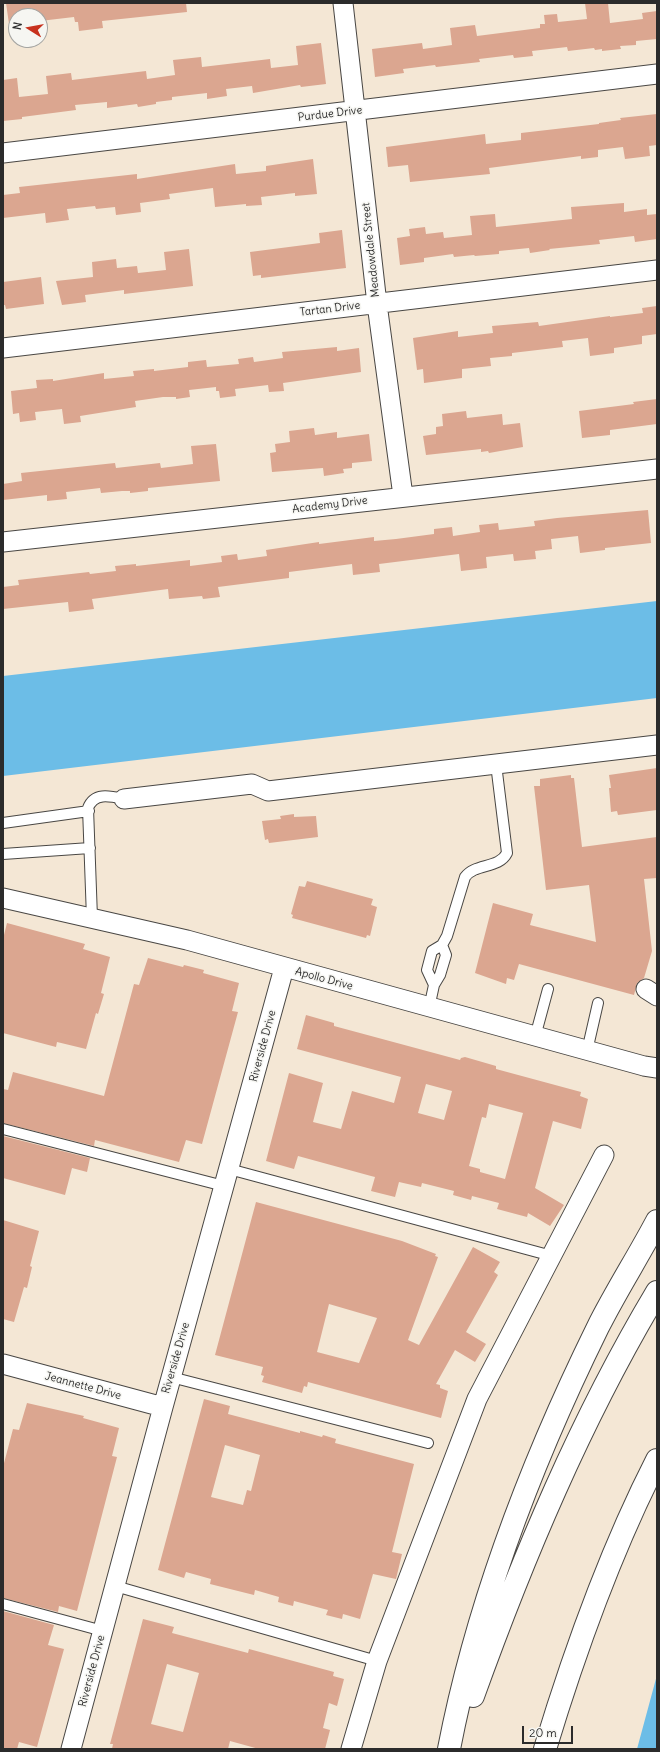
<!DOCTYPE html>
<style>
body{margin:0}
#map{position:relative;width:660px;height:1752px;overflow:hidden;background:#f4e7d5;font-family:Delius,sans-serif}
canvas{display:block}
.frame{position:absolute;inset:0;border:4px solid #2b2b2b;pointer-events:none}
.north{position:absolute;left:8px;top:8px;width:40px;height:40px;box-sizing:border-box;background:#f6f6f2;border:1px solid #a5a5a2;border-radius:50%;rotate:281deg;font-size:11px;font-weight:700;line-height:16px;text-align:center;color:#2b2b2b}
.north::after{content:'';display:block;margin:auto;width:14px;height:18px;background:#c8321e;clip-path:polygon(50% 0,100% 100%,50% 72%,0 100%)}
.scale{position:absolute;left:522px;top:1726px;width:51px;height:18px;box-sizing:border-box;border:2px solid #2b2b2b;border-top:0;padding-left:5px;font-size:12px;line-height:14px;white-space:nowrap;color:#2b2b2b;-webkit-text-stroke:3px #f6f6f2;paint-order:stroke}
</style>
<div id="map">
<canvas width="660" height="1752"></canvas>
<div class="frame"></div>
<div class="north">N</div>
<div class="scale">20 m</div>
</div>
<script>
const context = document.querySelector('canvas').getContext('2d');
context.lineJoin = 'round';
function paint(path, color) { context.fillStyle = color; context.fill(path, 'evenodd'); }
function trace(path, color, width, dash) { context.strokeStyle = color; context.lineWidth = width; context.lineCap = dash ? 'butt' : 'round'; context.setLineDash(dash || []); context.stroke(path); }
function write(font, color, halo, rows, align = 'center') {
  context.font = font + ' Delius,sans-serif'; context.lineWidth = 3; context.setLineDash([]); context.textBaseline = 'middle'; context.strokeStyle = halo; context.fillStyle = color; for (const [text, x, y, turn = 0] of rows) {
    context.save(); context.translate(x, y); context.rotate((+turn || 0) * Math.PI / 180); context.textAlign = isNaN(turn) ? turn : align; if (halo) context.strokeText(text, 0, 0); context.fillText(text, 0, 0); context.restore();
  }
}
paint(new Path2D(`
 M 657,601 L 657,698 L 3,776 L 3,676 Z
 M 657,1675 L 657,1749 L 637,1749 Z`), '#6cbde7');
paint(new Path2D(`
 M 6,3 L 186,3 L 187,12 L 102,21 L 103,28 L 79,31 L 78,22 L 75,22 L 74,17 L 40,21 L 40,16 L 16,16 L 16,23 L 9,24 Z
 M 585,3 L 608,3 L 610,23 L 643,19 L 642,13 L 657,11 L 657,39 L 636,41 L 636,45 L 620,46 L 621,49 L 602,51 L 602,49 L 595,50 L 594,48 L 568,51 L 567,47 L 532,51 L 533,56 L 514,58 L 513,55 L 479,59 L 480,62 L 436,67 L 435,65 L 403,69 L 404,73 L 375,77 L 372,49 L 422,43 L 423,49 L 452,45 L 450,28 L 475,25 L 477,36 L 540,28 L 540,24 L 545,24 L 544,15 L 557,14 L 558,22 L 587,19 Z
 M 321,43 L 326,84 L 301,87 L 300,85 L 253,93 L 252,86 L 226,89 L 227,96 L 207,99 L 207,93 L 172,97 L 172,100 L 156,102 L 156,104 L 138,107 L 137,104 L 107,108 L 107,102 L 75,105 L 76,110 L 22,117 L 22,119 L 3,121 L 3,80 L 17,78 L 19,97 L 48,94 L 46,76 L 71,73 L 72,80 L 146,71 L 147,79 L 175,75 L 173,60 L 201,57 L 202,67 L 270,59 L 271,68 L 298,65 L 296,46 Z
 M 657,114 L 657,145 L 649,146 L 650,156 L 625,159 L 623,147 L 598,150 L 598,157 L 581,159 L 581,156 L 489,168 L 490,174 L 410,182 L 408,165 L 388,167 L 386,147 L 485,134 L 486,144 L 521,140 L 521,133 L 599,124 L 599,123 L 621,120 L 620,118 Z
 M 313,159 L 317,194 L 295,196 L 295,193 L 261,197 L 262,205 L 246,206 L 246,204 L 215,207 L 213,188 L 169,194 L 170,199 L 140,203 L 141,212 L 116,215 L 115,207 L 96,209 L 95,206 L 67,209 L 69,220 L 46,223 L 45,213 L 3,218 L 3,195 L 20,193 L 19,187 L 137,174 L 137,179 L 235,164 L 236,174 L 266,171 L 266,166 Z
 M 624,203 L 624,212 L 647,209 L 647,215 L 657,214 L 657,239 L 635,242 L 634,236 L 599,240 L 600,244 L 549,249 L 550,250 L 530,253 L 529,248 L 499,251 L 499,254 L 475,256 L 474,255 L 454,257 L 453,254 L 424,258 L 424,262 L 400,265 L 397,238 L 410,236 L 409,229 L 425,227 L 426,234 L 443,232 L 444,238 L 472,235 L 470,216 L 495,214 L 496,227 L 572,219 L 571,207 Z
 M 342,230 L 346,268 L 261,278 L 261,275 L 253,276 L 250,252 L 320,243 L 319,233 Z
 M 189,249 L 193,286 L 124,294 L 124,290 L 85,295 L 86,302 L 62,305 L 56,281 L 93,277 L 92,262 L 116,259 L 117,268 L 137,266 L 138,273 L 166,270 L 164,252 Z
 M 41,277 L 44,304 L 6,309 L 5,305 L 3,305 L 3,282 Z
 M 657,306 L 657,334 L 642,336 L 642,344 L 614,348 L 614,353 L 590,356 L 588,338 L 562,341 L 563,347 L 512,353 L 512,356 L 490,358 L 491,366 L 462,369 L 462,378 L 424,383 L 423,369 L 417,370 L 413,338 L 458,331 L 458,337 L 493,333 L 492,326 L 538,322 L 539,326 L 610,316 L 610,317 L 643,313 L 642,308 Z
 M 337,347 L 337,351 L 359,348 L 361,372 L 283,383 L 284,391 L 269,392 L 268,385 L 235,389 L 236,396 L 220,398 L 219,391 L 216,391 L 216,387 L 189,390 L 190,397 L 176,399 L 176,397 L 163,397 L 135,401 L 136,407 L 80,416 L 81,422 L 64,424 L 62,409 L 35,412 L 36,420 L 20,422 L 19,413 L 13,414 L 11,391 L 37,388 L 36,380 L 53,379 L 53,381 L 104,373 L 104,379 L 134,376 L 133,371 L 154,369 L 154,371 L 188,367 L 188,362 L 206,360 L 207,367 L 239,364 L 238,359 L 253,357 L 254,362 L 283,358 L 282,352 Z
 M 657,399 L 657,424 L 610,430 L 610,435 L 582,438 L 579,411 L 634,404 L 633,402 Z
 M 466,411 L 467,418 L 502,414 L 503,425 L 520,423 L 523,447 L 489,453 L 488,451 L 481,452 L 481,449 L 426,455 L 423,436 L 436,434 L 436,427 L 443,426 L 442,414 Z
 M 314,428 L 315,435 L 337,432 L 337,438 L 369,434 L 372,461 L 352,463 L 352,468 L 343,469 L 344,473 L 324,476 L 323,468 L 272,472 L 270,453 L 276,452 L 275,444 L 290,442 L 289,431 Z
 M 216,444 L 220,481 L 148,488 L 148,491 L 130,493 L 130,491 L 122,491 L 101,493 L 100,488 L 66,492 L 67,499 L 47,501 L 47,495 L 3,500 L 3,484 L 22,481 L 21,473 L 115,463 L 116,468 L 160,463 L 161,468 L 193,464 L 191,446 Z
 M 648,510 L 651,543 L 605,548 L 605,550 L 580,553 L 578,536 L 551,539 L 552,549 L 535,551 L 536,559 L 514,561 L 513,554 L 486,557 L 487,568 L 461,571 L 459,554 L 379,564 L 380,572 L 353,575 L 352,564 L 289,572 L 289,578 L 218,587 L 220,597 L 203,599 L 202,596 L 169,599 L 168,589 L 92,599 L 94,609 L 69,612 L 68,602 L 3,609 L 3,587 L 19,585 L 18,580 L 89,572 L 90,574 L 116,571 L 115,566 L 136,564 L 136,566 L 190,560 L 190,566 L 222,562 L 221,556 L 237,554 L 238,560 L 267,556 L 266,550 L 319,542 L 319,544 L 374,537 L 374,541 L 396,539 L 434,534 L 434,529 L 452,527 L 453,536 L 480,532 L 479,525 L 498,523 L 499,530 L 535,526 L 534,521 L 557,518 Z
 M 657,768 L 657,810 L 618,815 L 617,811 L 611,812 L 609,788 L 611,788 L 609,775 Z
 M 571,775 L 571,778 L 574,778 L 582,847 L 657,837 L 657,878 L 644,879 L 652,951 L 644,978 L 637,983 L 634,995 L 519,964 L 514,980 L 507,978 L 506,984 L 475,973 L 493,903 L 533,914 L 530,925 L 596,942 L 589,885 L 546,890 L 534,786 L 540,786 L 540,779 Z
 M 294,814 L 294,817 L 316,816 L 318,837 L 269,843 L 268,839 L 265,840 L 262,821 L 281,819 L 280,816 Z
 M 307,881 L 373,899 L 371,905 L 377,907 L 370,936 L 367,935 L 366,938 L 292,918 L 293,915 L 291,914 L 299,886 L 305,887 Z
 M 7,923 L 85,944 L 83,949 L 110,957 L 101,993 L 104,994 L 98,1014 L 96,1013 L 86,1049 L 57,1042 L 56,1047 L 3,1033 L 3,939 Z
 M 148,958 L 183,967 L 184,965 L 204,970 L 203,973 L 239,983 L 232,1011 L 238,1012 L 202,1144 L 186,1140 L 179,1162 L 95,1140 L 94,1146 L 3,1123 L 3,1089 L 8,1090 L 13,1072 L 104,1096 L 134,984 L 139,985 Z
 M 306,1015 L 334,1023 L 334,1026 L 460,1060 L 461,1058 L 465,1057 L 496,1066 L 496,1069 L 581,1092 L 580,1096 L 588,1099 L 581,1129 L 553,1121 L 535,1188 L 564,1205 L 550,1226 L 528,1213 L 527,1217 L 497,1209 L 499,1203 L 472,1196 L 471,1200 L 453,1195 L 454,1191 L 422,1183 L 421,1187 L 399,1182 L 395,1197 L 371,1191 L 375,1177 L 371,1176 L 298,1156 L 294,1169 L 266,1161 L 289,1073 L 323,1083 L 313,1122 L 341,1129 L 352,1091 L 394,1103 L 401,1077 L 297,1049 ZM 426,1084 L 452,1091 L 444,1120 L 418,1113 ZM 489,1104 L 523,1113 L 505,1179 L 480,1172 L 480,1169 L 469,1166 L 482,1117 L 486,1118 Z
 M 3,1136 L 90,1158 L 87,1172 L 72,1168 L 65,1195 L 3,1178 Z
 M 256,1202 L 402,1241 L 436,1254 L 435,1256 L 438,1257 L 408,1340 L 419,1345 L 473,1247 L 500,1262 L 494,1272 L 498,1275 L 466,1332 L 486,1344 L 475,1362 L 455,1350 L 436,1384 L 440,1385 L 440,1388 L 448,1391 L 441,1418 L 308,1382 L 307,1387 L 304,1386 L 302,1393 L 262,1382 L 264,1376 L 261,1375 L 263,1367 L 215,1355 ZM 329,1304 L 377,1318 L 359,1363 L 317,1352 Z
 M 3,1220 L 39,1231 L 30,1266 L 32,1267 L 27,1288 L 24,1287 L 14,1322 L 3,1319 Z
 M 204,1399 L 230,1406 L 228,1414 L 300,1433 L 300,1431 L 322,1437 L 323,1435 L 336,1439 L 335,1443 L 414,1464 L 392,1552 L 402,1554 L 396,1579 L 373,1574 L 360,1619 L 343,1614 L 342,1619 L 326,1615 L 328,1610 L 294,1601 L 293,1606 L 278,1602 L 279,1597 L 255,1590 L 254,1595 L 210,1584 L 211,1579 L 186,1572 L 184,1578 L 158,1570 ZM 225,1445 L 260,1455 L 251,1491 L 247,1490 L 243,1505 L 211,1497 Z
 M 27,1403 L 84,1416 L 83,1418 L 119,1428 L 112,1456 L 117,1457 L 77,1611 L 59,1606 L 58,1612 L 3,1598 L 3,1467 L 13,1429 L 19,1430 Z
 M 3,1611 L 54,1625 L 48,1645 L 64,1649 L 37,1747 L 19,1742 L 17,1749 L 3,1749 Z
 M 143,1619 L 174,1627 L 172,1633 L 248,1653 L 249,1649 L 334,1672 L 333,1676 L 344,1679 L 337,1706 L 329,1703 L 323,1728 L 330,1730 L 325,1749 L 259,1749 L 230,1741 L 228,1749 L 112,1749 L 113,1744 L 110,1744 ZM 167,1664 L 199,1673 L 183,1732 L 151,1724 Z`), '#dba690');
const service = new Path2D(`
 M 3,823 L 89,811
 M 3,854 L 90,848
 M 92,918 L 88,808 C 94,792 110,796 124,799
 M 442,945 L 447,936 L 465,877 C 475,863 499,869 507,853 L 496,764
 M 429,1008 L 434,985 L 440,975 L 446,955 L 442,945 L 432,951 L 427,970 L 434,985
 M 535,1037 L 548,989
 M 587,1051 L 598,1003
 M 3,1129 L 224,1186
 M 229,1169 L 552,1256
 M 171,1377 L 428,1443
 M 115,1586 L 377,1661
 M 3,1604 L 103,1631`);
const minor = new Path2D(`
 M 343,3 L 377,304 L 403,496
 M 3,153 L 657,74
 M 3,348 L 657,270
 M 3,542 L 657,469
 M 124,799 L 252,784 L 268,791 L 657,745
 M 3,898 L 187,940 L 644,1066 L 657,1068
 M 646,989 L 657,996
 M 3,1364 L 163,1407
 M 71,1749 L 163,1407 L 284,968
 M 351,1749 L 377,1661 L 477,1399 L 604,1155`);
const motorway = new Path2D(`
 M 473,1696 C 523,1557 581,1419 657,1292
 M 449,1749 C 477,1604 533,1459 598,1327 C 616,1291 638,1257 657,1221
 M 545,1749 C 575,1650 610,1552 657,1460`);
trace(service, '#494744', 12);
trace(minor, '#494744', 21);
trace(motorway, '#494744', 24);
trace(service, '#fff', 10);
trace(minor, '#fff', 19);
trace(motorway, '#fff', 22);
write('11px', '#2b2b2b', '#f6f6f2', [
 ["Purdue Drive",330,114,-7],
 ["Meadowdale Street",371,250,-96],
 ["Tartan Drive",330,309,-7],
 ["Academy Drive",330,505,-7],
 ["Apollo Drive",324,979,15],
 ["Riverside Drive",263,1046,-75],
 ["Riverside Drive",176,1358,-74],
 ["Jeannette Drive",83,1386,15],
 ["Riverside Drive",92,1671,-75]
]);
</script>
